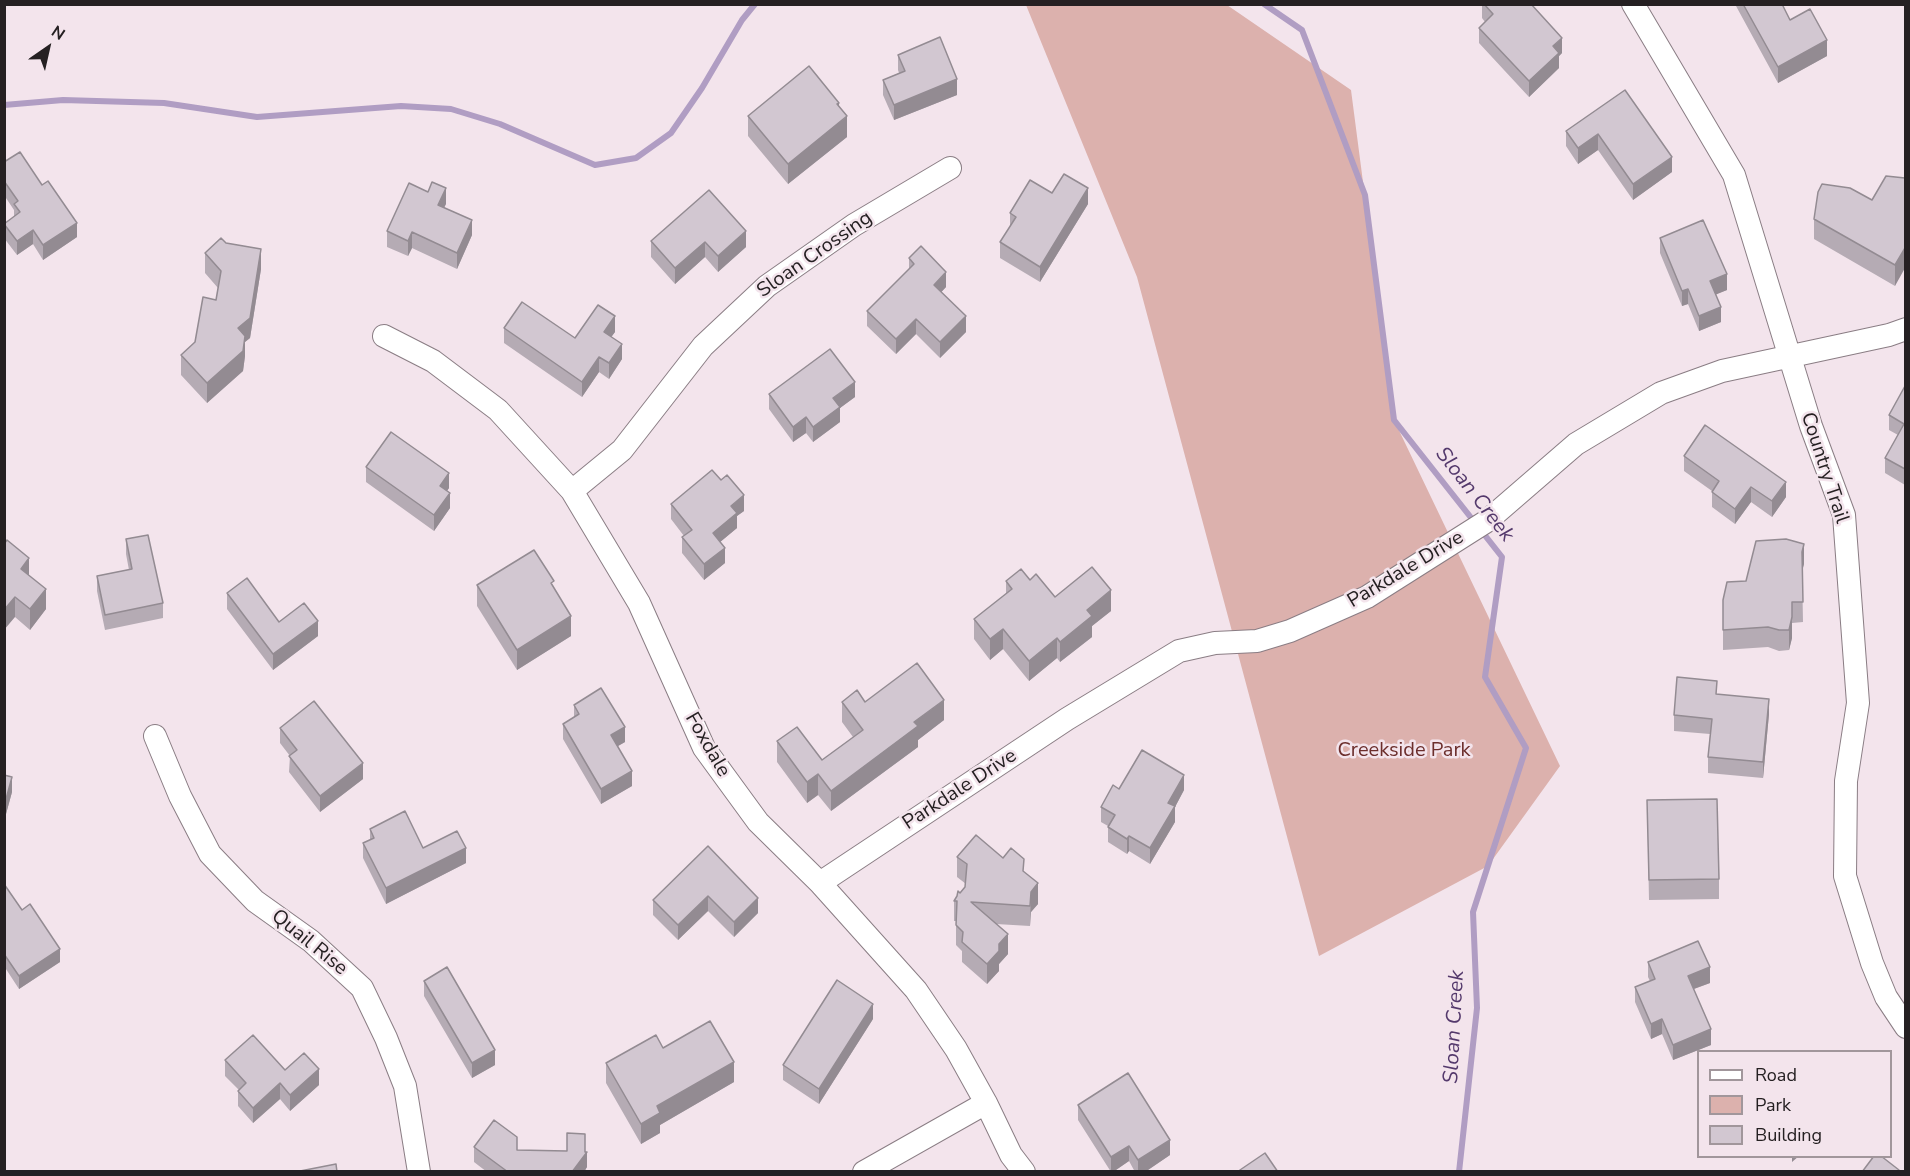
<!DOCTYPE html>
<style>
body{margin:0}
#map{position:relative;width:1910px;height:1176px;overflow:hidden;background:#f3e4ec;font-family:"Nunito Sans",sans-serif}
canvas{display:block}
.frame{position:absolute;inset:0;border:6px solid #252022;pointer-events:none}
.legend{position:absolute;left:1697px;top:1050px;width:195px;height:108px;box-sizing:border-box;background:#f3e4ec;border:2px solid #a1969b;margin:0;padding:8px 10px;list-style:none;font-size:18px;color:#252022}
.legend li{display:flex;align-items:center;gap:12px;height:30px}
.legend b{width:30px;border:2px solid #a1969b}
.north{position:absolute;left:18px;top:18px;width:60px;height:60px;-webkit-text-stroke:4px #f3e4ec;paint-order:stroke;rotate:34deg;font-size:16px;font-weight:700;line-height:24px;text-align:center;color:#252022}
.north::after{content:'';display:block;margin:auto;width:21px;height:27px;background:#252022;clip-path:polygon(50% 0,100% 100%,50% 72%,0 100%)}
</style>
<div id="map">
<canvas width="1910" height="1176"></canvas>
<div class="frame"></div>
<ul class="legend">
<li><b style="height:8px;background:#fff"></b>Road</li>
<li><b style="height:16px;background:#dcb1ad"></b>Park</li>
<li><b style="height:16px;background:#d2c7d1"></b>Building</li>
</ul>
<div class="north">N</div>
</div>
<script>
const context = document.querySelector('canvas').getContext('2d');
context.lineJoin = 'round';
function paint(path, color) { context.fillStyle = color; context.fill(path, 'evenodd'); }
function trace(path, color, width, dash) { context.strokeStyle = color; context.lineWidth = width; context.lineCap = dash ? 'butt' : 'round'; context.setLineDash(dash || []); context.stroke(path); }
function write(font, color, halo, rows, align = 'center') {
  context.font = font + ' "Nunito Sans",sans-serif'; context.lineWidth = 5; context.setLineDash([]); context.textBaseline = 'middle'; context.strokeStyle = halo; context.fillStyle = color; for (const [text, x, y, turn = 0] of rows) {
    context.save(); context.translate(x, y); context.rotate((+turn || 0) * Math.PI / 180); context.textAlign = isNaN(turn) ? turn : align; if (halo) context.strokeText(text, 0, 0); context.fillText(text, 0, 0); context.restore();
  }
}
paint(new Path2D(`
 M 1026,5 L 1227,5 L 1351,90 L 1394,420 L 1560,766 L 1488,866 L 1319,956 L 1137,277 Z`), '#dcb1ad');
trace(new Path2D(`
 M 1264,4 L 1302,30 L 1365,195 L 1394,420 L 1502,557 L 1485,677 L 1526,748 L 1473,912 L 1477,1008 L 1459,1172
 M 4,105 L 63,100 L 164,103 L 257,117 L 401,106 L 451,109 L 500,124 L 595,165 L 636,158 L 671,133 L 702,88 L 742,20 L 755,4`), '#b09dc3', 6);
const minor = new Path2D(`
 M 1633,4 L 1734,175 L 1811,426 L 1844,515 L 1858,703 L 1846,781 L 1845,876 L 1872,963 L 1886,997 L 1906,1027
 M 384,336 L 433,361 L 498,410 L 572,491 L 639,603 L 704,748 L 758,822 L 820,883 L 916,990 L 956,1049 L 986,1103 L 1011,1155 L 1024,1172
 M 572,491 L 622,450 L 703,346 L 767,286 L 854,225 L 950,168
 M 155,736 L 180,796 L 210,854 L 255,901 L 311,941 L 362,988 L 386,1038 L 405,1086 L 419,1172
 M 820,883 L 1067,719 L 1179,651 L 1215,643 L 1257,641 L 1290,631 L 1367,597 L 1487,521 L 1576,444 L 1661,393 L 1722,371 L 1889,335 L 1906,329
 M 864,1172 L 986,1103`);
trace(minor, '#8a7d84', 24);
trace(minor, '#fff', 22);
paint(new Path2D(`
 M 1482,4 L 1531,4 L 1562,53 L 1559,56 L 1559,68 L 1529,97 L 1479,43 L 1479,28 L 1485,22 L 1482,18 Z
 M 1736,4 L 1782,4 L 1790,20 L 1827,56 L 1778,83 L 1736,6 Z
 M 898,55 L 957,95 L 894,120 L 883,95 L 883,80 L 899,73 L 898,70 Z
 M 1625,90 L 1672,172 L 1633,200 L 1598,150 L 1578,164 L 1566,146 L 1566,131 Z
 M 839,107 L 847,137 L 788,184 L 748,136 L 748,116 Z
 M 4,162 L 77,237 L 43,260 L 33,244 L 17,255 L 4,238 L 4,223 L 14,217 L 14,210 L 4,195 Z
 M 1905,178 L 1895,286 L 1814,239 L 1814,219 L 1872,200 Z
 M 709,190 L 746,247 L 718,272 L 705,257 L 675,284 L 651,257 L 651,241 Z
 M 1052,193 L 1088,204 L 1040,282 L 1000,258 L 1000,242 L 1010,227 L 1010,213 Z
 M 446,204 L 444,207 L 472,235 L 457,269 L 412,248 L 408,256 L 387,247 L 387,231 Z
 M 1660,238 L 1727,290 L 1716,294 L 1721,322 L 1699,331 L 1688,304 L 1682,306 L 1660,253 Z
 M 226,243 L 261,269 L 250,338 L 245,342 L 245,356 L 243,371 L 207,403 L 181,375 L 181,355 L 195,342 L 216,300 L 218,288 L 205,273 L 205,253 Z
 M 909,258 L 946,287 L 941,292 L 966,332 L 940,358 L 916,334 L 896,354 L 867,326 L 867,311 L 909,269 Z
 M 504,328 L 575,338 L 615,332 L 611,337 L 622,359 L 609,379 L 599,372 L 582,397 L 504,343 Z
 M 1905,386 L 1905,485 L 1885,473 L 1885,458 L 1898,435 L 1889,430 L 1889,415 Z
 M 769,394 L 855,397 L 840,408 L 840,422 L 813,442 L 806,433 L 793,442 L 769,409 Z
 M 1684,456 L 1786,497 L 1772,517 L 1751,502 L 1735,524 L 1712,507 L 1712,491 L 1684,471 Z
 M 366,467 L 449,488 L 447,491 L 450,508 L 434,531 L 366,482 Z
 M 671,504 L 744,511 L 737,516 L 737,528 L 720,542 L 725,563 L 704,580 L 682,553 L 682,537 L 684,536 L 671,519 Z
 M 126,539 L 163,603 L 163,618 L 105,630 L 97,591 L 97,576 L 129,570 L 126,554 Z
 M 4,544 L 29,576 L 46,609 L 30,630 L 15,617 Z
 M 1804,564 L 1802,570 L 1803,622 L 1792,623 L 1792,638 L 1789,650 L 1779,651 L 1768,647 L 1723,650 L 1723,600 L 1746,581 Z
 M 1030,580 L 1055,597 L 1111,611 L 1092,626 L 1092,637 L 1060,662 L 1057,658 L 1029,681 L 1003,649 L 990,660 L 974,639 L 974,619 L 1006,594 L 1006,581 Z
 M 477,585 L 571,636 L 517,670 L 477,606 Z
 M 227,593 L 279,622 L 318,636 L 273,670 L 227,609 Z
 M 1717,694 L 1769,714 L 1763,778 L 1708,773 L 1708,757 L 1710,734 L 1674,731 L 1674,715 Z
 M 842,702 L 944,720 L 918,740 L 918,747 L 831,811 L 818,795 L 807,803 L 777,762 L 777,741 L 822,760 L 853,737 L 842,722 Z
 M 574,705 L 625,742 L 618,746 L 632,786 L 601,804 L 563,739 L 563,724 L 574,717 Z
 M 280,728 L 363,779 L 320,812 L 289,772 L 290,756 L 280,743 Z
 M 4,775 L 12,792 L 6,814 L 4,813 Z
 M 1119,789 L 1184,790 L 1175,807 L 1175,822 L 1150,864 L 1129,851 L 1127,854 L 1108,842 L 1108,826 L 1101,822 L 1101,807 Z
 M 1647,800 L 1719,879 L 1719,899 L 1649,900 Z
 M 370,829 L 466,863 L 386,904 L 363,858 L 363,843 L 370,840 Z
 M 708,846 L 758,913 L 734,937 L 708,911 L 678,940 L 653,915 L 653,900 Z
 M 957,857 L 1003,858 L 1024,872 L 1038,904 L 1031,912 L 1030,926 L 996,924 L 1008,954 L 999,964 L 999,971 L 987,984 L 962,962 L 962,951 L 956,945 L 956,921 L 954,921 L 954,901 L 965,887 L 966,884 L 957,877 Z
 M 4,884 L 22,910 L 60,962 L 19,989 L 4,966 Z
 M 1648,962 L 1710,983 L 1694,989 L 1711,1045 L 1673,1060 L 1662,1034 L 1651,1039 L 1635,1002 L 1635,987 L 1650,981 L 1648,977 Z
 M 424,981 L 495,1065 L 472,1078 L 424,996 Z
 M 873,1019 L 819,1104 L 783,1080 L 783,1065 Z
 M 663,1048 L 734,1082 L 660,1125 L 660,1133 L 641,1144 L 606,1083 L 606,1063 Z
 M 225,1060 L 285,1070 L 319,1085 L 290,1111 L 280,1099 L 253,1123 L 238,1106 L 238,1091 L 239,1090 L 225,1076 Z
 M 1078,1105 L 1170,1155 L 1145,1172 L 1135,1172 L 1129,1161 L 1113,1172 L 1111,1172 L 1078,1120 Z
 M 474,1147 L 517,1150 L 585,1152 L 587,1167 L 584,1172 L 487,1172 L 474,1162 Z`), '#b5abb4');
paint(new Path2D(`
 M 1562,38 L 1562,53 L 1559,56 L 1559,68 L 1529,97 L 1529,81 L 1553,46 Z
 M 1827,40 L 1827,56 L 1778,83 L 1778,67 Z
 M 957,79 L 957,95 L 894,120 L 894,105 Z
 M 839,103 L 839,123 L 847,116 L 847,137 L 788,184 L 788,164 Z
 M 1598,134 L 1598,150 L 1578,164 L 1578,148 Z
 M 1672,157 L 1672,172 L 1633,200 L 1633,184 Z
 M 446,188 L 446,204 L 438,220 L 438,205 Z
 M 1088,188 L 1088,204 L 1040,282 L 1040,267 Z
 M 472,220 L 472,235 L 457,269 L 457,253 Z
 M 77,223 L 77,237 L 43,260 L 43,245 Z
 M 33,230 L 33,244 L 17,255 L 17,241 Z
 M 746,231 L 746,247 L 718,272 L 718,256 Z
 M 412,232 L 412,248 L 408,256 L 408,241 Z
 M 705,242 L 705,257 L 675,284 L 675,268 Z
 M 1905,248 L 1905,268 L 1895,286 L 1895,265 Z
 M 261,249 L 261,269 L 250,338 L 245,342 L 245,356 L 243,371 L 207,403 L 207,383 L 238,328 Z
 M 946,272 L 946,287 L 934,300 L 934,285 Z
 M 1727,274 L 1727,290 L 1710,297 L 1710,281 Z
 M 1688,289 L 1688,304 L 1682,306 L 1682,291 Z
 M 1721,307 L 1721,322 L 1699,331 L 1699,316 Z
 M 615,316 L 615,332 L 604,347 L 604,332 Z
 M 966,316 L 966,332 L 940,358 L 940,342 Z
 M 916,319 L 916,334 L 896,354 L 896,339 Z
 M 622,344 L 622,359 L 609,379 L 609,363 Z
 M 599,357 L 599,372 L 582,397 L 582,382 Z
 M 855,382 L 855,397 L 840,408 L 840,422 L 813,442 L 813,427 L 833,398 Z
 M 806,417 L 806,433 L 793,442 L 793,427 Z
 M 449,473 L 449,488 L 440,501 L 440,486 Z
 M 1786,482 L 1786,497 L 1772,517 L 1772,501 Z
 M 1751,487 L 1751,502 L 1735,524 L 1735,509 Z
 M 450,493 L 450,508 L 434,531 L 434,515 Z
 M 744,495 L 744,511 L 737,516 L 737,528 L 713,548 L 713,533 L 731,506 Z
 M 1804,544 L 1804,564 L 1802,572 L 1802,552 Z
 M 725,548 L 725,563 L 704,580 L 704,564 Z
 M 29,558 L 29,578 L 21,569 Z
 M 46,589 L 46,609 L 30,630 L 30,609 Z
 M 1111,590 L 1111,611 L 1092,626 L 1092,637 L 1060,662 L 1060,642 L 1087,610 Z
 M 15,597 L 15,617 L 4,630 L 4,610 Z
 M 571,616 L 571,636 L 517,670 L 517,650 Z
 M 1792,617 L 1792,638 L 1789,650 L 1789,630 Z
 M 318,621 L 318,636 L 273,670 L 273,654 Z
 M 1003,629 L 1003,649 L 990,660 L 990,639 Z
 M 1057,638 L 1057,658 L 1029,681 L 1029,661 Z
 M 1769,699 L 1769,714 L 1763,778 L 1763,762 Z
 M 944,700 L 944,720 L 918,740 L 918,747 L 831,811 L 831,791 L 914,722 Z
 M 625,727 L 625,742 L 611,750 L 611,735 Z
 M 363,763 L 363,779 L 320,812 L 320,796 Z
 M 632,771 L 632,786 L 601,804 L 601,789 Z
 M 818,774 L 818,795 L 807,803 L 807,782 Z
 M 1184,775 L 1184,790 L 1175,807 L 1175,822 L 1150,864 L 1150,848 L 1168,803 Z
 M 12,777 L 12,792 L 6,814 L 6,799 Z
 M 1129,836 L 1129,851 L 1127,854 L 1127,839 Z
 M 466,848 L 466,863 L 386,904 L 386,888 Z
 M 1038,883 L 1038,904 L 1031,912 L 1030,926 L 1031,892 Z
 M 708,896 L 708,911 L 678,940 L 678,925 Z
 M 758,898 L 758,913 L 734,937 L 734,922 Z
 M 1008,934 L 1008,954 L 999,964 L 999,971 L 987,984 L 987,964 L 999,944 Z
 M 60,949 L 60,962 L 19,989 L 19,976 Z
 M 1710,967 L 1710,983 L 1688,991 L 1688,976 Z
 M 873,1004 L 873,1019 L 819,1104 L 819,1089 Z
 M 1662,1019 L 1662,1034 L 1651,1039 L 1651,1024 Z
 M 1711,1029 L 1711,1045 L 1673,1060 L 1673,1045 Z
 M 495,1050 L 495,1065 L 472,1078 L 472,1063 Z
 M 734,1062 L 734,1082 L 660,1125 L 660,1133 L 641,1144 L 641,1124 L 657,1106 Z
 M 319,1069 L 319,1085 L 290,1111 L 290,1095 Z
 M 280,1083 L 280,1099 L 253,1123 L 253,1108 Z
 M 1170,1140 L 1170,1155 L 1145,1172 L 1138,1172 L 1138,1160 Z
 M 1129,1146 L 1129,1161 L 1113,1172 L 1111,1172 L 1111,1157 Z
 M 587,1152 L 587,1167 L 584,1172 L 572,1172 Z
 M 1792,1156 L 1799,1156 L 1792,1162 Z`), '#938b92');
const building = new Path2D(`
 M 1484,4 L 1531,4 L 1562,38 L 1553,46 L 1559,53 L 1529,81 L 1479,28 L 1493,14 Z
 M 1743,4 L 1782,4 L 1790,20 L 1810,9 L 1827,40 L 1778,67 Z
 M 940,37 L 957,79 L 894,105 L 883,80 L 905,71 L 898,55 Z
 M 809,66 L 839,103 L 837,104 L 847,116 L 788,164 L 748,116 Z
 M 1625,90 L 1672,157 L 1633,184 L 1598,134 L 1578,148 L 1566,131 Z
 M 20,152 L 42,185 L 48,181 L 77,223 L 43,245 L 33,230 L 17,241 L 4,224 L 20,212 L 14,204 L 18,201 L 4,181 L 4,162 Z
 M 1064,174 L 1088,188 L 1040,267 L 1000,242 L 1016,217 L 1010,213 L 1030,180 L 1052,193 Z
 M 1886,176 L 1905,178 L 1905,248 L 1895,265 L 1814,219 L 1818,192 L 1822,184 L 1850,188 L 1872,200 Z
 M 432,182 L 446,188 L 438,205 L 472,220 L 457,253 L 412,232 L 408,241 L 387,231 L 409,183 L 428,192 Z
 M 709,190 L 746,231 L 718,256 L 705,242 L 675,268 L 651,241 Z
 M 1703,220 L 1727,274 L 1710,281 L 1721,307 L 1699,316 L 1688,289 L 1682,291 L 1660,238 Z
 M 221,238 L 226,243 L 261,249 L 250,318 L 238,328 L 245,336 L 243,351 L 207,383 L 181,355 L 195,342 L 203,297 L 216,300 L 221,271 L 205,253 Z
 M 921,246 L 946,272 L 934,285 L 966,316 L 940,342 L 916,319 L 896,339 L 867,311 L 914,264 L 909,258 Z
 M 522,302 L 575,338 L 598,305 L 615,316 L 604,332 L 622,344 L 609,363 L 599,357 L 582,382 L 504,328 Z
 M 830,349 L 855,382 L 833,398 L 840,407 L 813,427 L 806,417 L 793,427 L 769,394 Z
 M 1905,386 L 1905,469 L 1885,458 L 1904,424 L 1889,415 Z
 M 1705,425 L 1786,482 L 1772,501 L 1751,487 L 1735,509 L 1712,492 L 1719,481 L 1684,456 Z
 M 391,432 L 449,473 L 440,486 L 450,493 L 434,515 L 366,467 Z
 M 712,470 L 721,480 L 727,475 L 744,495 L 731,506 L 737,513 L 713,533 L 725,548 L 704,564 L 682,537 L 692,530 L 671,504 Z
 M 148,535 L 163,603 L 105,615 L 97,576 L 132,569 L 126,539 Z
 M 1786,539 L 1804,544 L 1802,552 L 1803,602 L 1792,602 L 1792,617 L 1789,630 L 1779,630 L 1768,627 L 1723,630 L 1723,600 L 1727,582 L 1746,581 L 1756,541 Z
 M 7,540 L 29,558 L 21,569 L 46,589 L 30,609 L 15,597 L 4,610 L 4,544 Z
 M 534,550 L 554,581 L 551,583 L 571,616 L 517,650 L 477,585 Z
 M 1092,567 L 1111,590 L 1087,610 L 1092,616 L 1060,642 L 1057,638 L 1029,661 L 1003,629 L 990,639 L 974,619 L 1012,589 L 1006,581 L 1021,569 L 1030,580 L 1036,574 L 1055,597 Z
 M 247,578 L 279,622 L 304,603 L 318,621 L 273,654 L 227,593 Z
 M 917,663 L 944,700 L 914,722 L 918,726 L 831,791 L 818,774 L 807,782 L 777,741 L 797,727 L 822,760 L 863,730 L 842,702 L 857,690 L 865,702 Z
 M 1677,677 L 1717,681 L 1716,694 L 1769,699 L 1763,762 L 1708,757 L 1712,719 L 1674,715 Z
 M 601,688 L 625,727 L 611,735 L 632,771 L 601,789 L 563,724 L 579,714 L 574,705 Z
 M 314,701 L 363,763 L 320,796 L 289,756 L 297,750 L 280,728 Z
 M 1142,750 L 1184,775 L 1168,803 L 1175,806 L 1150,848 L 1129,836 L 1127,839 L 1108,827 L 1115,815 L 1101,807 L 1113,785 L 1119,789 Z
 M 4,775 L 12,777 L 6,799 L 4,798 Z
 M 1717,799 L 1719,879 L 1649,880 L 1647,800 Z
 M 405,811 L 423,848 L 457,831 L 466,848 L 386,888 L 363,843 L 374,838 L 370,829 Z
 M 976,835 L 1003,858 L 1011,848 L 1024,859 L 1023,871 L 1038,883 L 1031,892 L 1030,906 L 971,902 L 1008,934 L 999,944 L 999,951 L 987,964 L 962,942 L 963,932 L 956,925 L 957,901 L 954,901 L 957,896 L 958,891 L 960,893 L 965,887 L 967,864 L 957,857 Z
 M 708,846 L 758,898 L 734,922 L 708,896 L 678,925 L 653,900 Z
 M 4,884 L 22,910 L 30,904 L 60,949 L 19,976 L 4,954 Z
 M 1698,941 L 1710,967 L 1688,976 L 1711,1029 L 1673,1045 L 1662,1019 L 1651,1024 L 1635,987 L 1655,979 L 1648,962 Z
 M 447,967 L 495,1050 L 472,1063 L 424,981 Z
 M 837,980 L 873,1004 L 819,1089 L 783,1065 Z
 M 710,1021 L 734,1062 L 657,1106 L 660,1113 L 641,1124 L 606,1063 L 656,1035 L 663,1048 Z
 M 253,1035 L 285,1070 L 304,1053 L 319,1069 L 290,1095 L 280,1083 L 253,1108 L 238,1091 L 246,1083 L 225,1060 Z
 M 1128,1073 L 1170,1140 L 1138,1160 L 1129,1146 L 1111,1157 L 1078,1105 Z
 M 494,1120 L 517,1137 L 517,1150 L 567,1151 L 567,1133 L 585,1134 L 585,1152 L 587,1152 L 572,1172 L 508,1172 L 474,1147 Z
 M 1265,1153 L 1278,1172 L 1237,1172 Z
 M 1874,1156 L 1881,1156 L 1899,1170 L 1898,1172 L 1862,1172 Z
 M 336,1164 L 337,1172 L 295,1172 Z`);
paint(building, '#d2c7d1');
trace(building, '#938b92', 1.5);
write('20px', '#252022', '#f3e4ec', [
 ["Sloan Crossing",815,255,-35],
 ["Country Trail",1824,468,72],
 ["Parkdale Drive",1406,570,-31],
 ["Foxdale",707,745,60],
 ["Parkdale Drive",960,790,-33],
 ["Quail Rise",309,943,39]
]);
write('20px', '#6c2e2c', '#f3e4ec', [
 ["Creekside Park",1404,751]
]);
write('italic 21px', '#54396c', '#f3e4ec', [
 ["Sloan Creek",1474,495,52],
 ["Sloan Creek",1455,1027,-87]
]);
</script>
